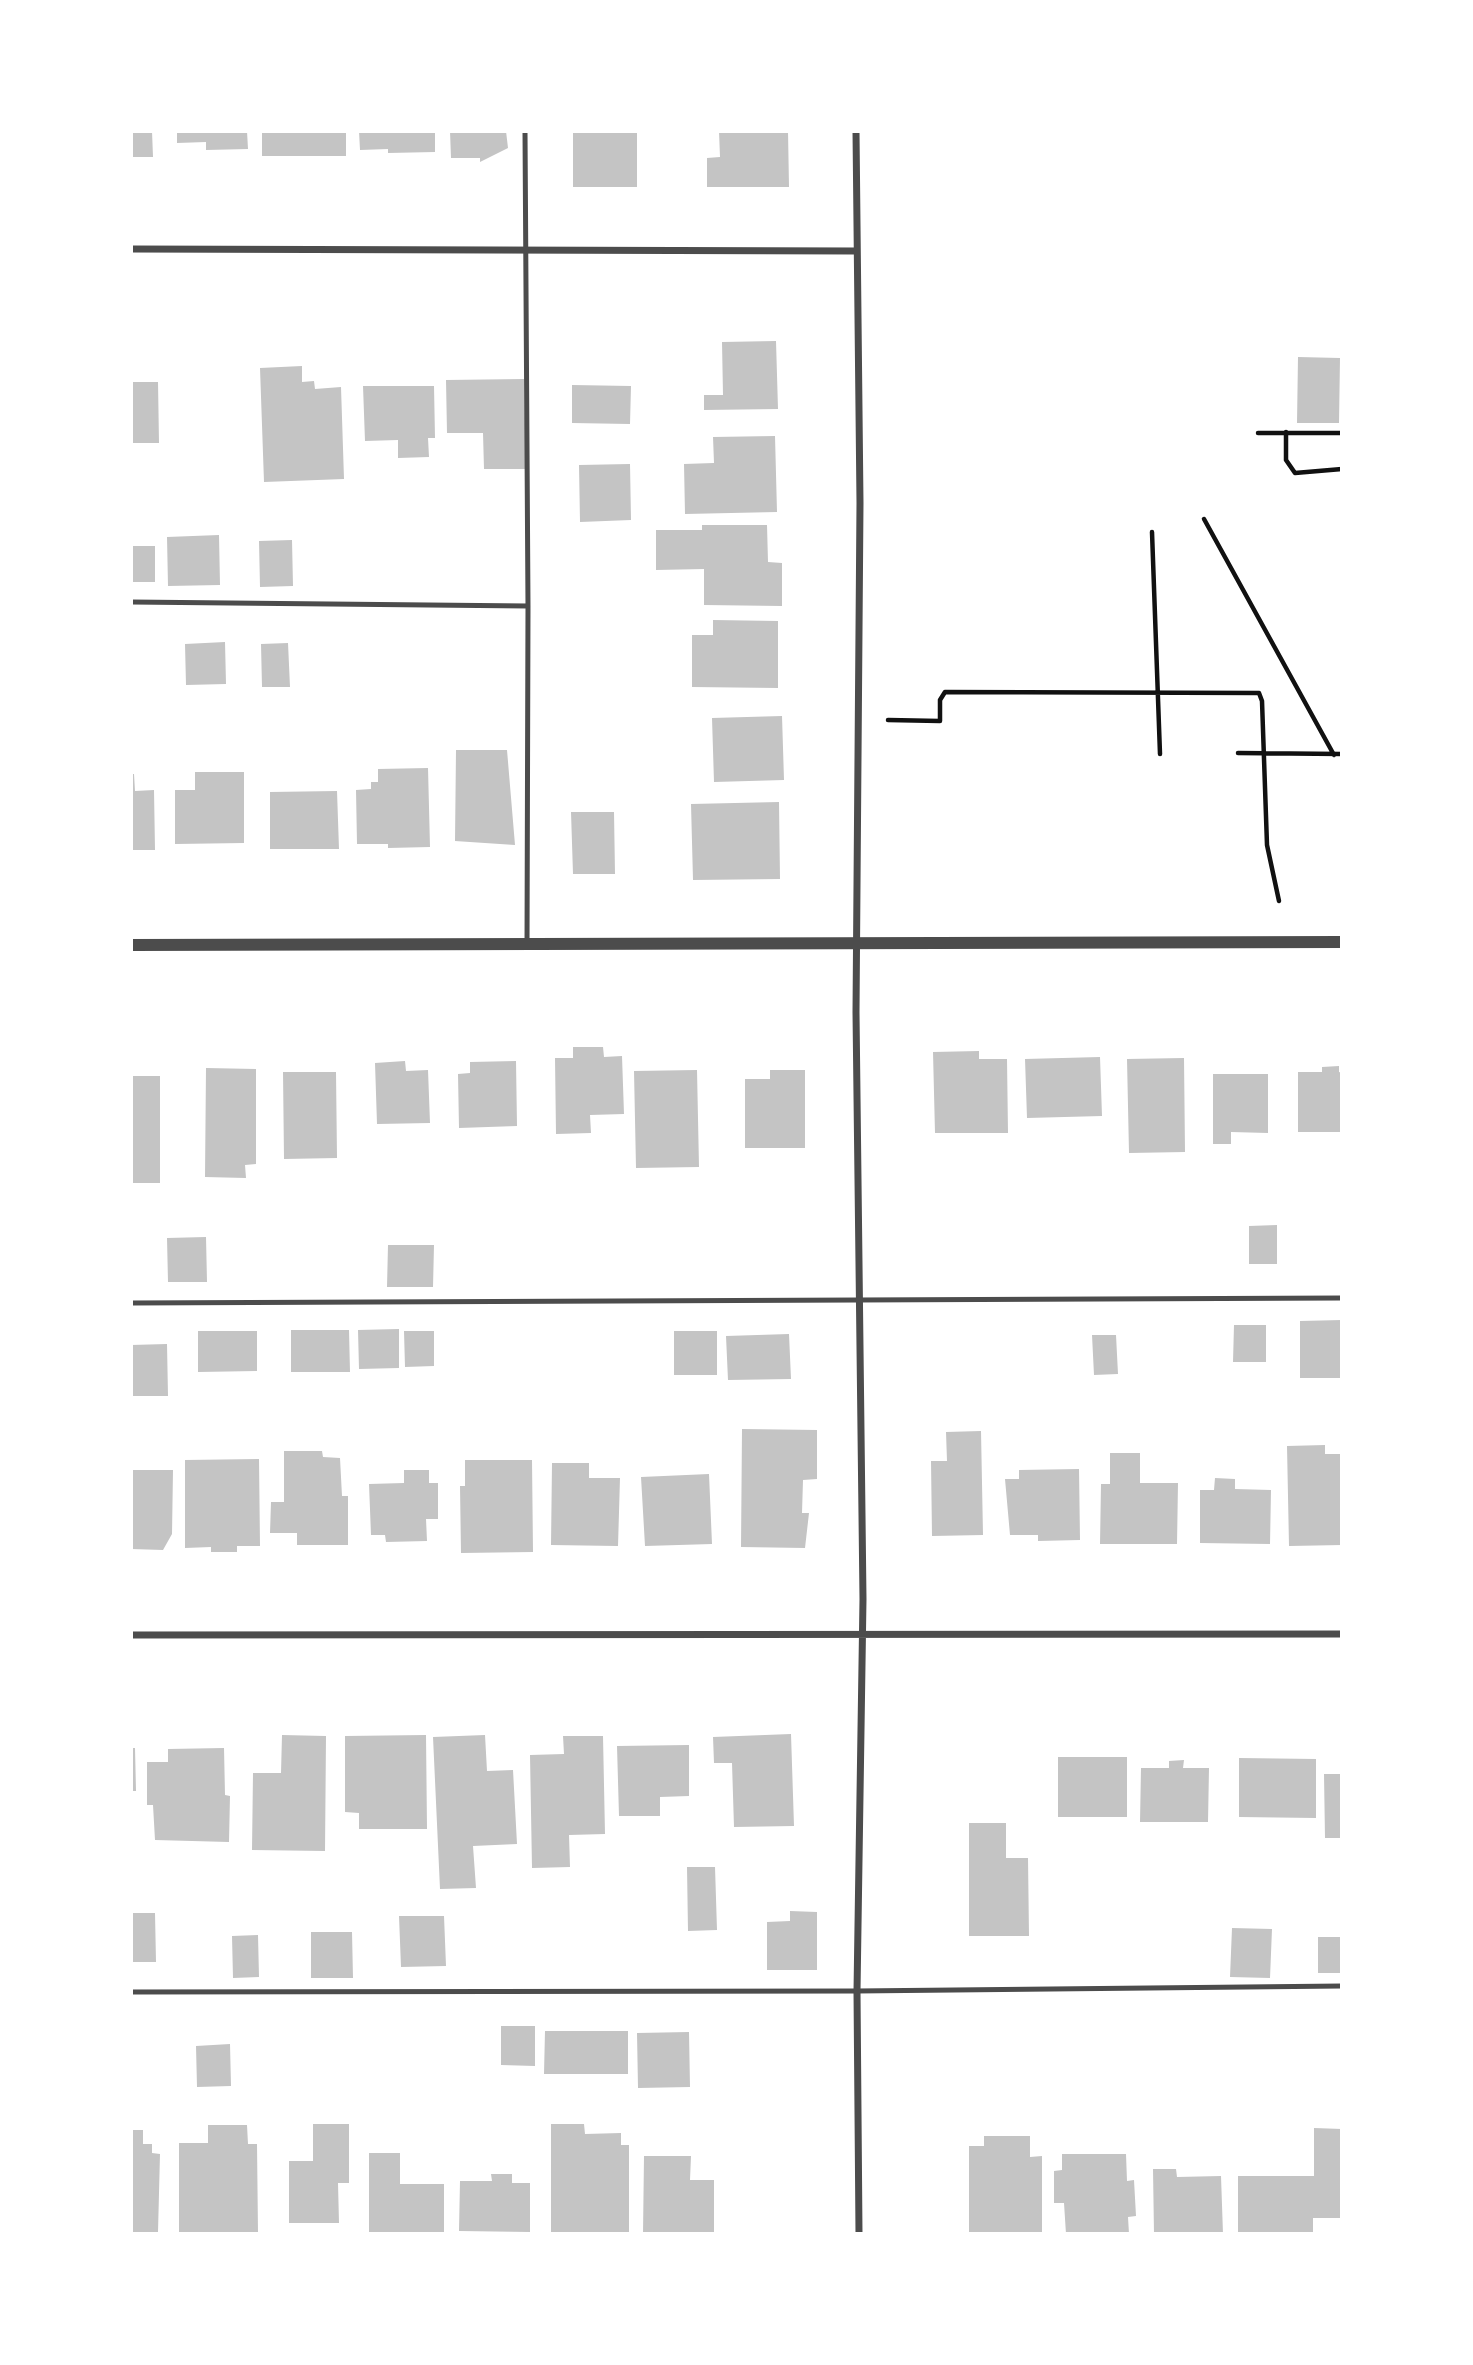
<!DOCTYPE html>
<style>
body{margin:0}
#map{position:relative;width:1473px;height:2365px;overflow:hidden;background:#fff;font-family:"Roboto Condensed",sans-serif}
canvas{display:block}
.frame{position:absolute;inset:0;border:133px solid #fff;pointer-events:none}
</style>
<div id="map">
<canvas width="1473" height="2365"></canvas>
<div class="frame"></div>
</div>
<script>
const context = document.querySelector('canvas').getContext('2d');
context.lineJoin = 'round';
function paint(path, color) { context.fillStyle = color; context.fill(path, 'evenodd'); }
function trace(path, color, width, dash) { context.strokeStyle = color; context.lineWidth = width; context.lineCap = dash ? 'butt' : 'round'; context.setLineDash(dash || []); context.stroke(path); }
paint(new Path2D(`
 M 131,131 L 152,131 L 153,157 L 131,157 Z
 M 177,131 L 247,131 L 248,149 L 206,150 L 206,142 L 177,143 Z
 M 262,131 L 346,131 L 346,156 L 262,156 Z
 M 359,131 L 435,131 L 435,152 L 388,153 L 388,149 L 360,150 Z
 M 450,131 L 506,131 L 508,148 L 480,162 L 480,158 L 451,158 Z
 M 573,131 L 637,131 L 637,187 L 573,187 Z
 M 719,131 L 788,131 L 789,187 L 707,187 L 707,158 L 720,157 Z
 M 776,341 L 778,409 L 704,410 L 704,395 L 723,395 L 722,342 Z
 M 1298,357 L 1340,358 L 1339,423 L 1297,423 Z
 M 302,366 L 302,382 L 314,381 L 315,389 L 341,387 L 344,479 L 264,482 L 260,368 Z
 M 524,379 L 526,469 L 484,469 L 483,433 L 447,433 L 446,380 Z
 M 131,382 L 158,382 L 159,443 L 131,443 Z
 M 572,385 L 631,386 L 630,424 L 572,423 Z
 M 363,386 L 434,386 L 435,438 L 428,438 L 429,457 L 398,458 L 398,440 L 365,441 Z
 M 775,436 L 777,512 L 685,514 L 684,464 L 714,463 L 713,437 Z
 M 630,464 L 631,520 L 580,522 L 579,465 Z
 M 702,525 L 767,525 L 768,562 L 782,563 L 782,606 L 704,605 L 704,569 L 656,570 L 656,530 L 702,530 Z
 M 219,535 L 220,585 L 168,586 L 167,537 Z
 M 292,540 L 293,586 L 260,587 L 259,541 Z
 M 131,546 L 155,546 L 155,582 L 131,582 Z
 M 713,620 L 778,621 L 778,688 L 692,687 L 692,635 L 713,635 Z
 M 225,642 L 226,684 L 186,685 L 185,644 Z
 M 288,643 L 290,687 L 262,687 L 261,644 Z
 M 782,716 L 784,780 L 714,782 L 712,718 Z
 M 456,750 L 507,750 L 515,845 L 455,841 Z
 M 428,768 L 430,847 L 388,848 L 388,844 L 357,844 L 356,790 L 371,789 L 371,782 L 378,782 L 378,769 Z
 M 195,772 L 244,772 L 244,843 L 175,844 L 175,790 L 195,790 Z
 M 131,774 L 134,774 L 135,791 L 154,790 L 155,850 L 131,850 Z
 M 337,791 L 339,849 L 270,849 L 270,792 Z
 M 779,802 L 780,879 L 693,880 L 691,804 Z
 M 571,812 L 614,812 L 615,874 L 573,874 Z
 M 573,1047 L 603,1047 L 604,1057 L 622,1056 L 624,1114 L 590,1115 L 591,1133 L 556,1134 L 555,1058 L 573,1058 Z
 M 979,1051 L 979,1059 L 1007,1059 L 1008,1133 L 935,1133 L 933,1052 Z
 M 1100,1057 L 1102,1116 L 1027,1118 L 1025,1059 Z
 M 1184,1058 L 1185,1152 L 1129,1153 L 1127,1059 Z
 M 405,1061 L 406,1071 L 428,1070 L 430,1123 L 377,1124 L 375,1063 Z
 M 516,1061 L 517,1126 L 459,1128 L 458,1074 L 470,1073 L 470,1062 Z
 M 1339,1066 L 1339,1072 L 1342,1073 L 1342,1132 L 1298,1132 L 1298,1072 L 1322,1072 L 1322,1067 Z
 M 206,1068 L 256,1069 L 256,1164 L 245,1165 L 246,1178 L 205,1177 Z
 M 697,1070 L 699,1167 L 636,1168 L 634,1071 Z
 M 770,1070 L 805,1070 L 805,1148 L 745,1148 L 745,1079 L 770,1079 Z
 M 283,1072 L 336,1072 L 337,1158 L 284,1159 Z
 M 1213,1074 L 1268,1074 L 1268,1133 L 1231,1132 L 1231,1144 L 1213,1144 Z
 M 131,1076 L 160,1076 L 160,1183 L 131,1183 Z
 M 1277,1225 L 1277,1264 L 1249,1264 L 1249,1226 Z
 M 206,1237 L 207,1282 L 168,1282 L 167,1238 Z
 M 388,1245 L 434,1245 L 433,1287 L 387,1287 Z
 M 1342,1320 L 1342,1378 L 1300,1378 L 1300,1321 Z
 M 1234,1325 L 1266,1325 L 1266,1362 L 1233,1362 Z
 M 399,1329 L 399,1368 L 359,1369 L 358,1330 Z
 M 291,1330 L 349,1330 L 350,1372 L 291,1372 Z
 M 198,1331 L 257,1331 L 257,1371 L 198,1372 Z
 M 404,1331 L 434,1331 L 434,1366 L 405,1367 Z
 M 674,1331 L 717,1331 L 717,1375 L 674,1375 Z
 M 789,1334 L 791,1379 L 728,1380 L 726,1336 Z
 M 1092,1335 L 1116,1335 L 1118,1374 L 1094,1375 Z
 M 167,1344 L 168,1396 L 131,1396 L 131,1345 Z
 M 742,1429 L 817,1430 L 817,1479 L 803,1480 L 802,1513 L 809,1513 L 805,1548 L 741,1547 Z
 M 981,1431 L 983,1535 L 932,1536 L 931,1461 L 947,1461 L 946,1432 Z
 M 1325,1445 L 1325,1454 L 1342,1454 L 1342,1545 L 1289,1546 L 1287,1446 Z
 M 284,1451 L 322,1451 L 323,1457 L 340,1458 L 342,1496 L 348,1496 L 348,1545 L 297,1545 L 297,1533 L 270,1533 L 271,1502 L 284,1502 Z
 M 1110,1453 L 1140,1453 L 1140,1483 L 1178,1483 L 1177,1544 L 1100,1544 L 1101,1484 L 1110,1484 Z
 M 259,1459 L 260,1546 L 237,1546 L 237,1552 L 211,1552 L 211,1547 L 185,1548 L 185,1460 Z
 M 465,1460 L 532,1460 L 533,1552 L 461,1553 L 460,1486 L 465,1486 Z
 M 552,1463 L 589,1463 L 589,1478 L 620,1478 L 618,1546 L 551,1545 Z
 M 1079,1469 L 1080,1540 L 1038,1541 L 1038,1535 L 1010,1535 L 1005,1479 L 1019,1479 L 1019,1470 Z
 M 131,1470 L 173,1470 L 172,1534 L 163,1550 L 131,1549 Z
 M 404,1470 L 429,1470 L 429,1483 L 438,1483 L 438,1519 L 426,1519 L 427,1541 L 386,1542 L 385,1535 L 371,1535 L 369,1484 L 404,1483 Z
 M 709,1474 L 712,1544 L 645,1546 L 641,1477 Z
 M 1215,1478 L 1235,1479 L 1235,1489 L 1271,1490 L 1270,1544 L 1200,1543 L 1200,1490 L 1214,1490 Z
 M 791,1734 L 794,1826 L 734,1827 L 732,1763 L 714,1763 L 713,1737 Z
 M 282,1735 L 326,1736 L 325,1851 L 252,1850 L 253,1773 L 281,1773 Z
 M 426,1735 L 427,1829 L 359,1829 L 359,1813 L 345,1812 L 345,1736 Z
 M 485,1735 L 487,1771 L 513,1770 L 517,1844 L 473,1846 L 476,1888 L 440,1889 L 433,1737 Z
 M 563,1736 L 603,1736 L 605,1834 L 569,1835 L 570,1867 L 532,1868 L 530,1755 L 564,1754 Z
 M 689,1745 L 689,1796 L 660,1797 L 660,1816 L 619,1816 L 617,1746 Z
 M 131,1748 L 135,1748 L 136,1791 L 131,1791 Z
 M 224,1748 L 225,1795 L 230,1796 L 229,1842 L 155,1840 L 153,1805 L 147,1805 L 147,1762 L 168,1762 L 168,1749 Z
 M 1058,1757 L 1127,1757 L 1127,1817 L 1058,1817 Z
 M 1239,1758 L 1316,1759 L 1316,1818 L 1239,1817 Z
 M 1184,1760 L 1183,1768 L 1209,1768 L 1208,1822 L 1140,1822 L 1141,1768 L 1169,1768 L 1169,1761 Z
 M 1324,1774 L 1342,1774 L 1342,1838 L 1325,1838 Z
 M 969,1823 L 1006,1823 L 1006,1858 L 1028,1858 L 1029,1936 L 969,1936 Z
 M 687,1867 L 715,1867 L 717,1930 L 688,1931 Z
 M 790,1911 L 817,1912 L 817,1970 L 767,1970 L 767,1922 L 790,1921 Z
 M 131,1913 L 155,1913 L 156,1962 L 131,1962 Z
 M 399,1916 L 444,1916 L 446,1966 L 401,1967 Z
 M 1232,1928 L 1272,1929 L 1270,1978 L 1230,1977 Z
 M 311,1932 L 352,1932 L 353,1978 L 311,1978 Z
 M 258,1935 L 259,1977 L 233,1978 L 232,1936 Z
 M 1318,1937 L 1342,1937 L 1342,1973 L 1318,1973 Z
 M 501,2026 L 535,2026 L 535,2066 L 501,2065 Z
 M 545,2031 L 628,2031 L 628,2074 L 544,2074 Z
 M 689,2032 L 690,2087 L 638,2088 L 637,2033 Z
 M 230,2044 L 231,2086 L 197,2087 L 196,2046 Z
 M 313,2124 L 349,2124 L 349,2183 L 338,2183 L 339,2223 L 289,2223 L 289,2161 L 313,2161 Z
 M 551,2124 L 584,2124 L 585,2134 L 621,2133 L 621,2145 L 629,2145 L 629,2234 L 551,2234 Z
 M 208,2125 L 247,2125 L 248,2144 L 257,2144 L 258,2233 L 179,2233 L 179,2143 L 208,2143 Z
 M 1314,2128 L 1342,2129 L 1342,2218 L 1313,2218 L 1313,2232 L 1238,2232 L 1238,2176 L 1314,2176 Z
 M 131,2130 L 143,2130 L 143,2144 L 152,2144 L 152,2153 L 160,2154 L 158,2232 L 131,2232 Z
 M 984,2136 L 1030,2136 L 1030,2157 L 1042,2156 L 1042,2234 L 969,2234 L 969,2146 L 984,2146 Z
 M 369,2153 L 400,2153 L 400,2184 L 444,2184 L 444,2234 L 369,2234 Z
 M 1062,2154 L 1126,2154 L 1127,2181 L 1134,2180 L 1136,2216 L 1128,2217 L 1129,2234 L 1066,2234 L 1064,2203 L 1054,2203 L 1054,2171 L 1062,2170 Z
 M 644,2156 L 691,2156 L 690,2180 L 714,2180 L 714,2234 L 643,2234 Z
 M 1153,2169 L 1176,2169 L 1177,2177 L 1221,2176 L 1223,2234 L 1154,2234 Z
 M 491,2174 L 512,2174 L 512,2183 L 530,2183 L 530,2232 L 459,2231 L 460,2181 L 492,2181 Z`), '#c4c4c4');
trace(new Path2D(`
 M 1286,432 L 1286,460 L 1295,473 L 1342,469
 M 1258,433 L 1342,433
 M 1204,519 L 1334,755
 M 1152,532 L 1160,754
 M 888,720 L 940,721 L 940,700 L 945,692 L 1259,693 L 1262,701 L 1267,845 L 1279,901
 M 1238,753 L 1342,754`), '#111', 4.5);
trace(new Path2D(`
 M 525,131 L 528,606
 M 131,602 L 528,606 L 527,944
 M 131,1303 L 1342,1298
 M 131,1992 L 857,1991 L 1342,1986`), '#4c4c4c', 5);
trace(new Path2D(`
 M 856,131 L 860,503 L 856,1012 L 863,1599 L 857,1991 L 859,2234
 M 131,249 L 856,251
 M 131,1635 L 1342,1634`), '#4c4c4c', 7);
trace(new Path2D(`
 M 131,945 L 1342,942`), '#4c4c4c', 12);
</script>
